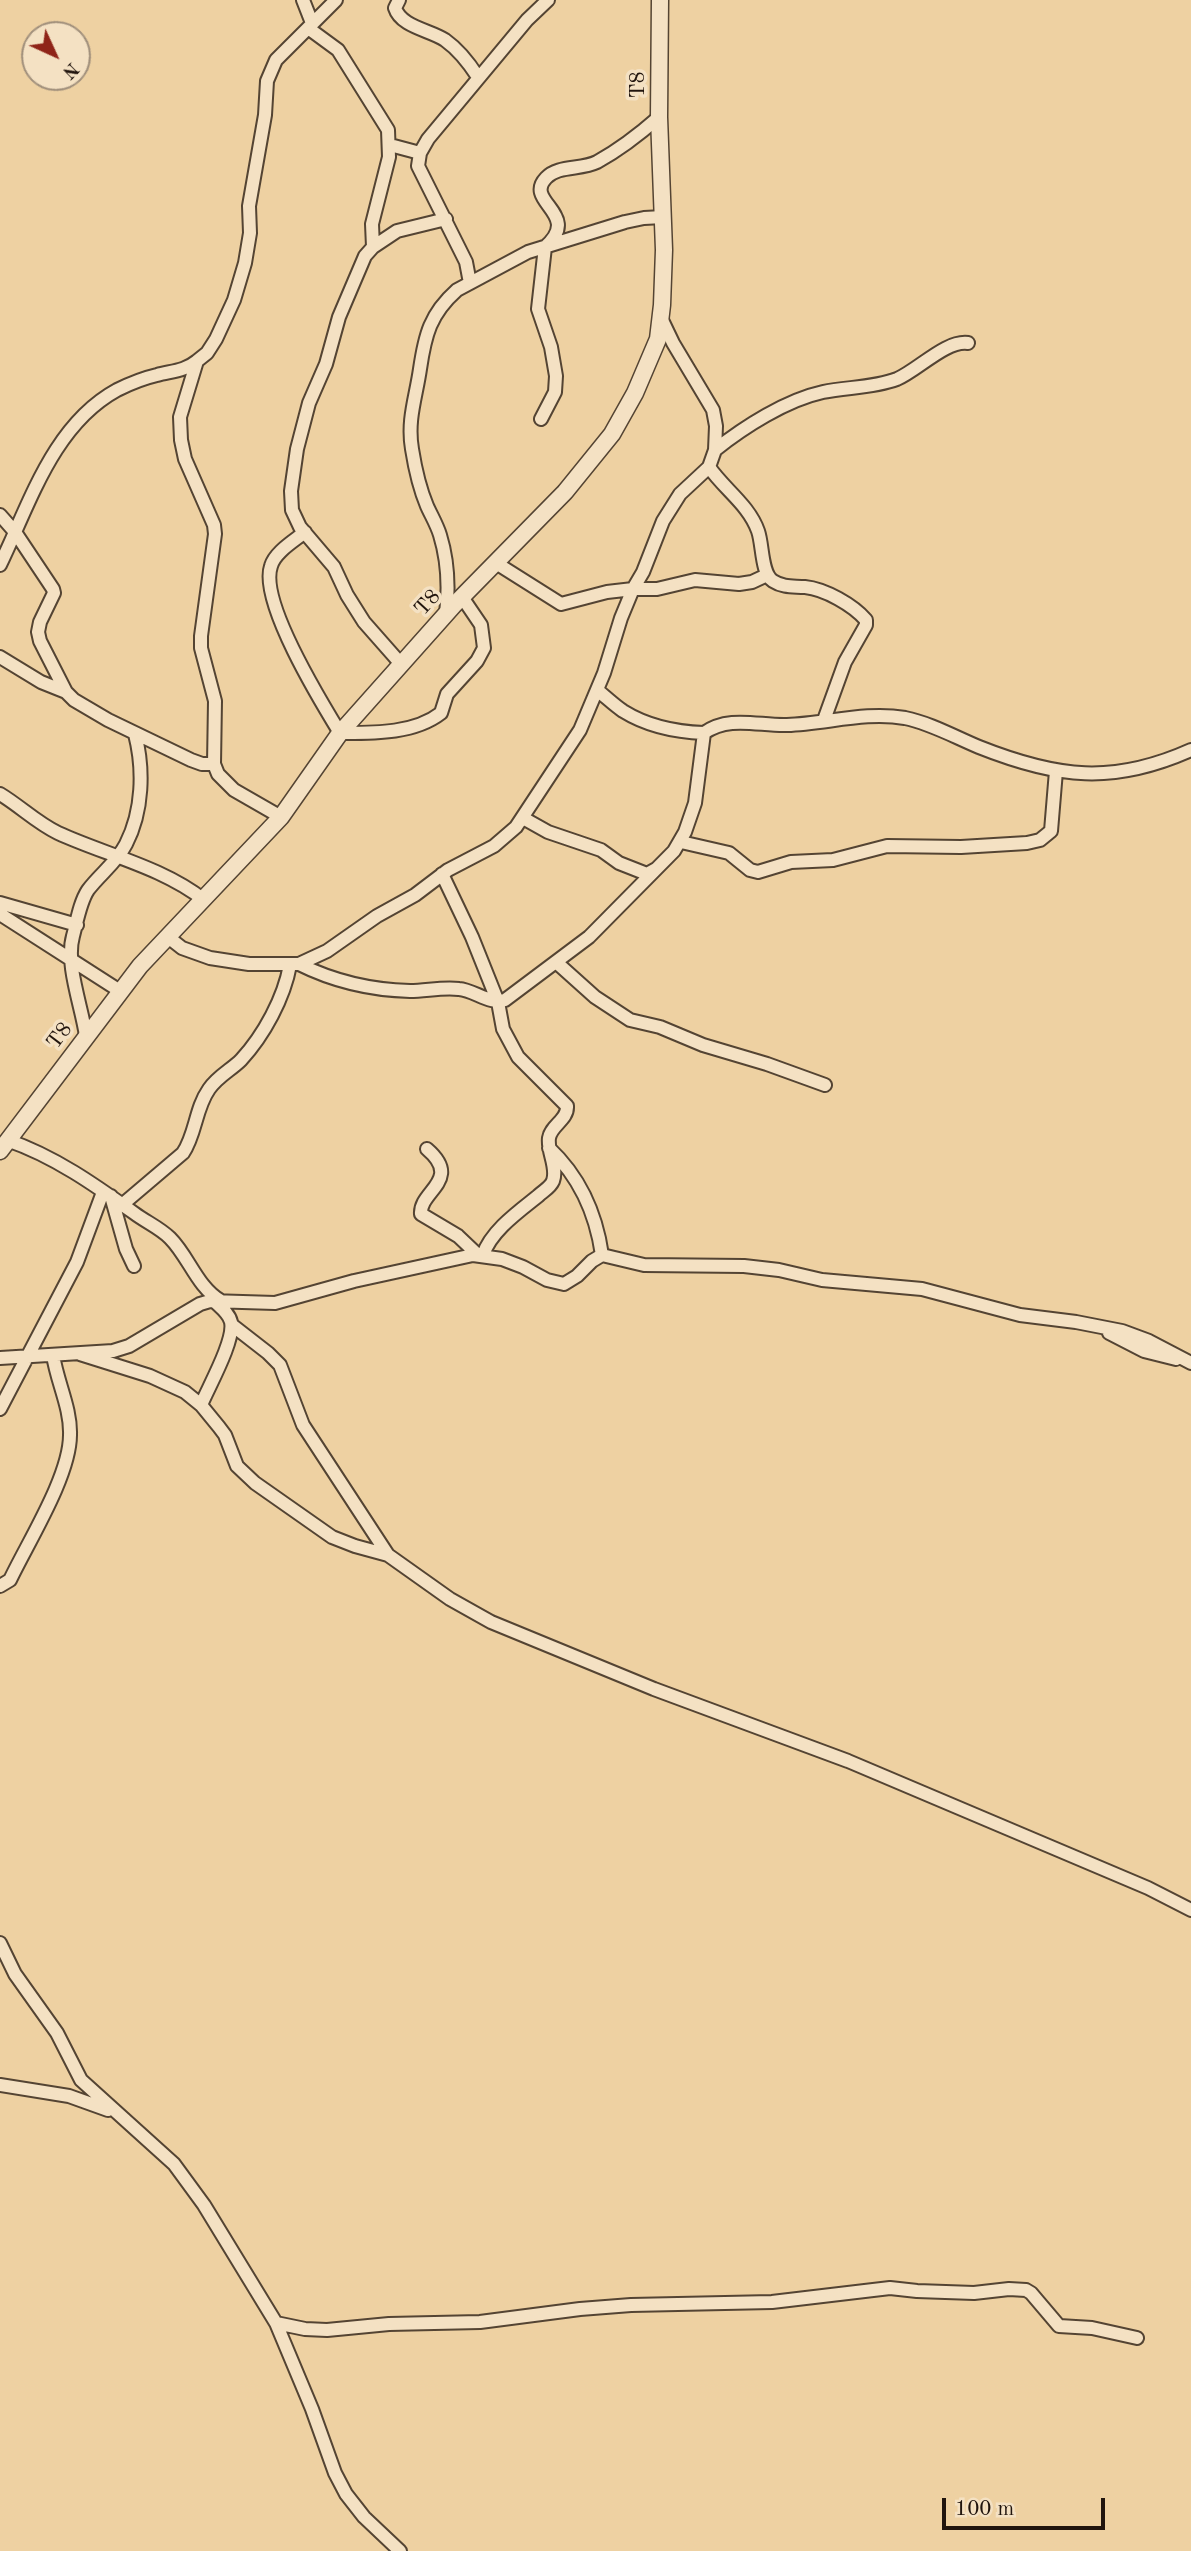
<!DOCTYPE html>
<style>
body{margin:0}
#map{position:relative;width:1191px;height:2551px;overflow:hidden;background:#eed1a2;font-family:"Old Standard TT",serif}
canvas{display:block}
.north{position:absolute;left:21px;top:21px;width:70px;height:70px;box-sizing:border-box;background:#f4e1c3;border:2px solid #a08f7b;border-radius:50%;rotate:135deg;font-size:19px;font-weight:700;line-height:28px;text-align:center;color:#21150e}
.north::after{content:'';display:block;margin:auto;width:24px;height:32px;background:#8f2418;clip-path:polygon(50% 0,100% 100%,50% 72%,0 100%)}
.scale{position:absolute;left:942px;top:2498px;width:163px;height:32px;box-sizing:border-box;border:4px solid #21150e;border-top:0;padding-left:9px;font-size:21px;line-height:24px;white-space:nowrap;color:#21150e;-webkit-text-stroke:5px #f4e1c3;paint-order:stroke}
</style>
<div id="map">
<canvas width="1191" height="2551"></canvas>
<div class="north">N</div>
<div class="scale">100 m</div>
</div>
<script>
const context = document.querySelector('canvas').getContext('2d');
context.lineJoin = 'round';
function trace(path, color, width, dash) { context.strokeStyle = color; context.lineWidth = width; context.lineCap = dash ? 'butt' : 'round'; context.setLineDash(dash || []); context.stroke(path); }
function write(font, color, halo, rows, align = 'center') {
  context.font = font + ' "Old Standard TT",serif'; context.lineWidth = 7; context.setLineDash([]); context.textBaseline = 'middle'; context.strokeStyle = halo; context.fillStyle = color; for (const [text, x, y, turn = 0] of rows) {
    context.save(); context.translate(x, y); context.rotate((+turn || 0) * Math.PI / 180); context.textAlign = isNaN(turn) ? turn : align; if (halo) context.strokeText(text, 0, 0); context.fillText(text, 0, 0); context.restore();
  }
}
const minor = new Path2D(`
 M 303,0 L 312,23
 M 399,0 L 395,8 C 401,27 430,30 445,40 C 459,50 469,63 478,77
 M 308,28 L 338,50 L 388,130 L 389,157 L 372,224 L 373,247
 M 390,145 L 420,153
 M 470,283 L 466,262 L 418,166 L 420,153 L 428,139 L 527,20 L 548,0
 M 541,419 L 555,392 L 556,376 L 551,347 L 538,309 L 545,247 C 583,214 523,202 546,178 C 558,165 581,170 597,162 C 617,151 642,132 659,117
 M 715,450 C 744,427 786,400 823,392 C 848,387 873,388 897,379 C 918,370 946,340 968,343
 M 709,467 C 724,489 749,505 758,531 C 763,545 761,573 773,581 C 784,588 793,586 805,587 C 825,589 853,605 866,620 L 866,625 L 845,662 L 824,720
 M 0,515 L 15,532 L 53,589 L 54,593 L 40,622 L 38,632 L 40,641 L 66,692 L 74,700 L 108,720 L 191,760 L 202,764 L 214,764
 M 305,532 C 294,541 275,552 271,566 C 259,601 321,702 340,733 C 373,733 414,734 441,713 L 447,694 L 477,661 L 484,648 L 481,625 L 462,597
 M 496,563 L 561,604 L 607,592 L 633,589 L 657,589 L 695,580 L 739,584 L 752,582 L 767,575
 M 0,565 C 30,503 53,425 117,390 C 129,384 144,378 157,375 C 172,371 185,371 197,361
 M 446,614 C 449,588 448,561 440,535 C 437,525 431,515 427,506 C 419,487 415,468 412,449 C 407,420 416,397 420,369 C 425,335 430,314 457,290 L 528,252 L 625,222 L 644,218 L 663,217
 M 0,657 L 41,682 L 66,692
 M 401,664 L 364,622 L 347,595 L 334,567 L 300,527 L 292,510 L 291,491 L 297,449 L 309,403 L 326,364 L 339,317 L 365,256 L 373,247 L 397,231 L 446,219
 M 597,690 C 606,697 614,705 623,711 C 647,726 676,732 704,733
 M 0,794 C 20,806 37,823 58,833 C 106,855 162,867 204,900
 M 281,817 L 234,790 L 218,774 L 214,764 L 215,701 L 201,648 L 201,636 L 215,534 L 214,525 L 185,459 L 181,440 L 180,417 L 197,361 L 207,353 L 216,339 L 234,300 L 245,263 L 250,233 L 249,206 L 265,115 L 267,81 L 276,60 L 336,0
 M 523,818 L 548,832 L 601,850 L 619,863 L 647,874 L 656,869
 M 681,842 L 729,853 L 750,870 L 758,872 L 791,862 L 833,860 L 887,846 L 961,847 L 1027,843 L 1040,840 L 1051,831 L 1056,771
 M 442,874 L 472,937 L 498,1002 L 503,1029 L 518,1057 L 567,1106 C 568,1120 551,1125 549,1138 C 547,1152 558,1167 553,1181 C 550,1188 543,1191 538,1196 C 518,1212 491,1231 483,1255
 M 0,903 L 77,925
 M 0,914 L 120,991
 M 168,937 L 182,948 L 210,958 L 249,964 L 299,964 L 327,951 L 377,916 L 415,895 L 448,870 L 494,846 L 516,827 L 580,730 L 604,673 L 621,618 L 633,589 L 643,572 L 663,521 L 680,494 L 709,467 L 715,450 L 716,426 L 713,410 L 673,343 L 661,318
 M 556,962 L 595,997 L 630,1020 L 660,1027 L 703,1045 L 767,1064 L 825,1085
 M 299,964 C 333,981 372,990 410,991 C 426,991 442,987 459,989 C 474,990 490,1005 505,1000 L 589,937 L 674,851 L 685,832 L 695,803 L 704,733 C 729,715 759,726 787,725 C 826,724 865,711 905,718 C 930,723 955,737 979,747 C 1057,778 1113,785 1191,750
 M 86,1036 C 82,1007 65,964 73,936 C 77,921 80,902 88,890 C 100,874 117,862 126,844 C 143,811 144,769 135,734
 M 7,1140 C 54,1156 95,1185 134,1213 C 146,1222 160,1228 170,1238 C 189,1257 197,1287 221,1301
 M 549,1148 C 580,1177 596,1213 602,1255
 M 427,1149 C 463,1180 419,1191 421,1214 L 458,1236 L 478,1255
 M 111,1196 L 126,1249 L 134,1266
 M 123,1204 L 183,1153 C 196,1134 195,1109 209,1089 C 218,1076 231,1070 241,1060 C 264,1035 284,998 290,965
 M 232,1325 L 268,1353 L 280,1365 L 303,1425 L 388,1555
 M 1109,1333 L 1144,1351 L 1176,1359
 M 80,1354 L 150,1376 L 185,1392 L 201,1405 L 219,1427 L 225,1435 L 237,1466 L 255,1483 L 332,1537 L 355,1546 L 388,1555 L 450,1599 L 491,1622 L 654,1689 L 848,1761 L 1148,1888 L 1191,1910
 M 0,1358 L 113,1351 L 129,1346 L 200,1304 L 210,1301 L 275,1303 L 354,1281 L 473,1255 L 502,1259 L 523,1267 L 547,1280 L 564,1284 L 577,1276 L 592,1261 L 602,1255 L 644,1265 L 744,1266 L 779,1270 L 822,1280 L 922,1289 L 1020,1315 L 1076,1322 L 1122,1331 L 1149,1341 L 1191,1363
 M 201,1405 C 209,1386 235,1340 231,1322 C 229,1313 220,1307 214,1301
 M 0,1409 L 77,1262 L 103,1192
 M 0,1586 L 10,1580 C 28,1542 70,1476 70,1435 C 71,1408 57,1382 53,1355
 M 0,1943 L 15,1974 L 57,2033 L 81,2080 L 174,2164 L 204,2205 L 276,2323 L 312,2409 L 335,2473 L 346,2494 L 364,2517 L 400,2551
 M 0,2085 L 69,2096 L 108,2110
 M 276,2323 L 305,2329 L 327,2330 L 389,2324 L 480,2322 L 580,2309 L 631,2305 L 772,2302 L 890,2288 L 917,2291 L 974,2293 L 1009,2289 L 1026,2290 L 1031,2293 L 1059,2326 L 1092,2328 L 1137,2338`);
const tertiary = new Path2D(`
 M 0,1151 L 140,966 L 281,817 L 340,733 L 454,605 L 565,492 L 612,434 L 635,393 L 658,339 L 662,305 L 664,250 L 659,117 L 660,0`);
trace(minor, '#544433', 16);
trace(tertiary, '#544433', 19);
trace(minor, '#f4e1c3', 12);
trace(tertiary, '#f4e1c3', 16);
write('21px', '#21150e', '#f4e1c3', [
 ["T8",638,85,-90],
 ["T8",428,603,-48],
 ["T8",60,1036,-53]
]);
</script>
